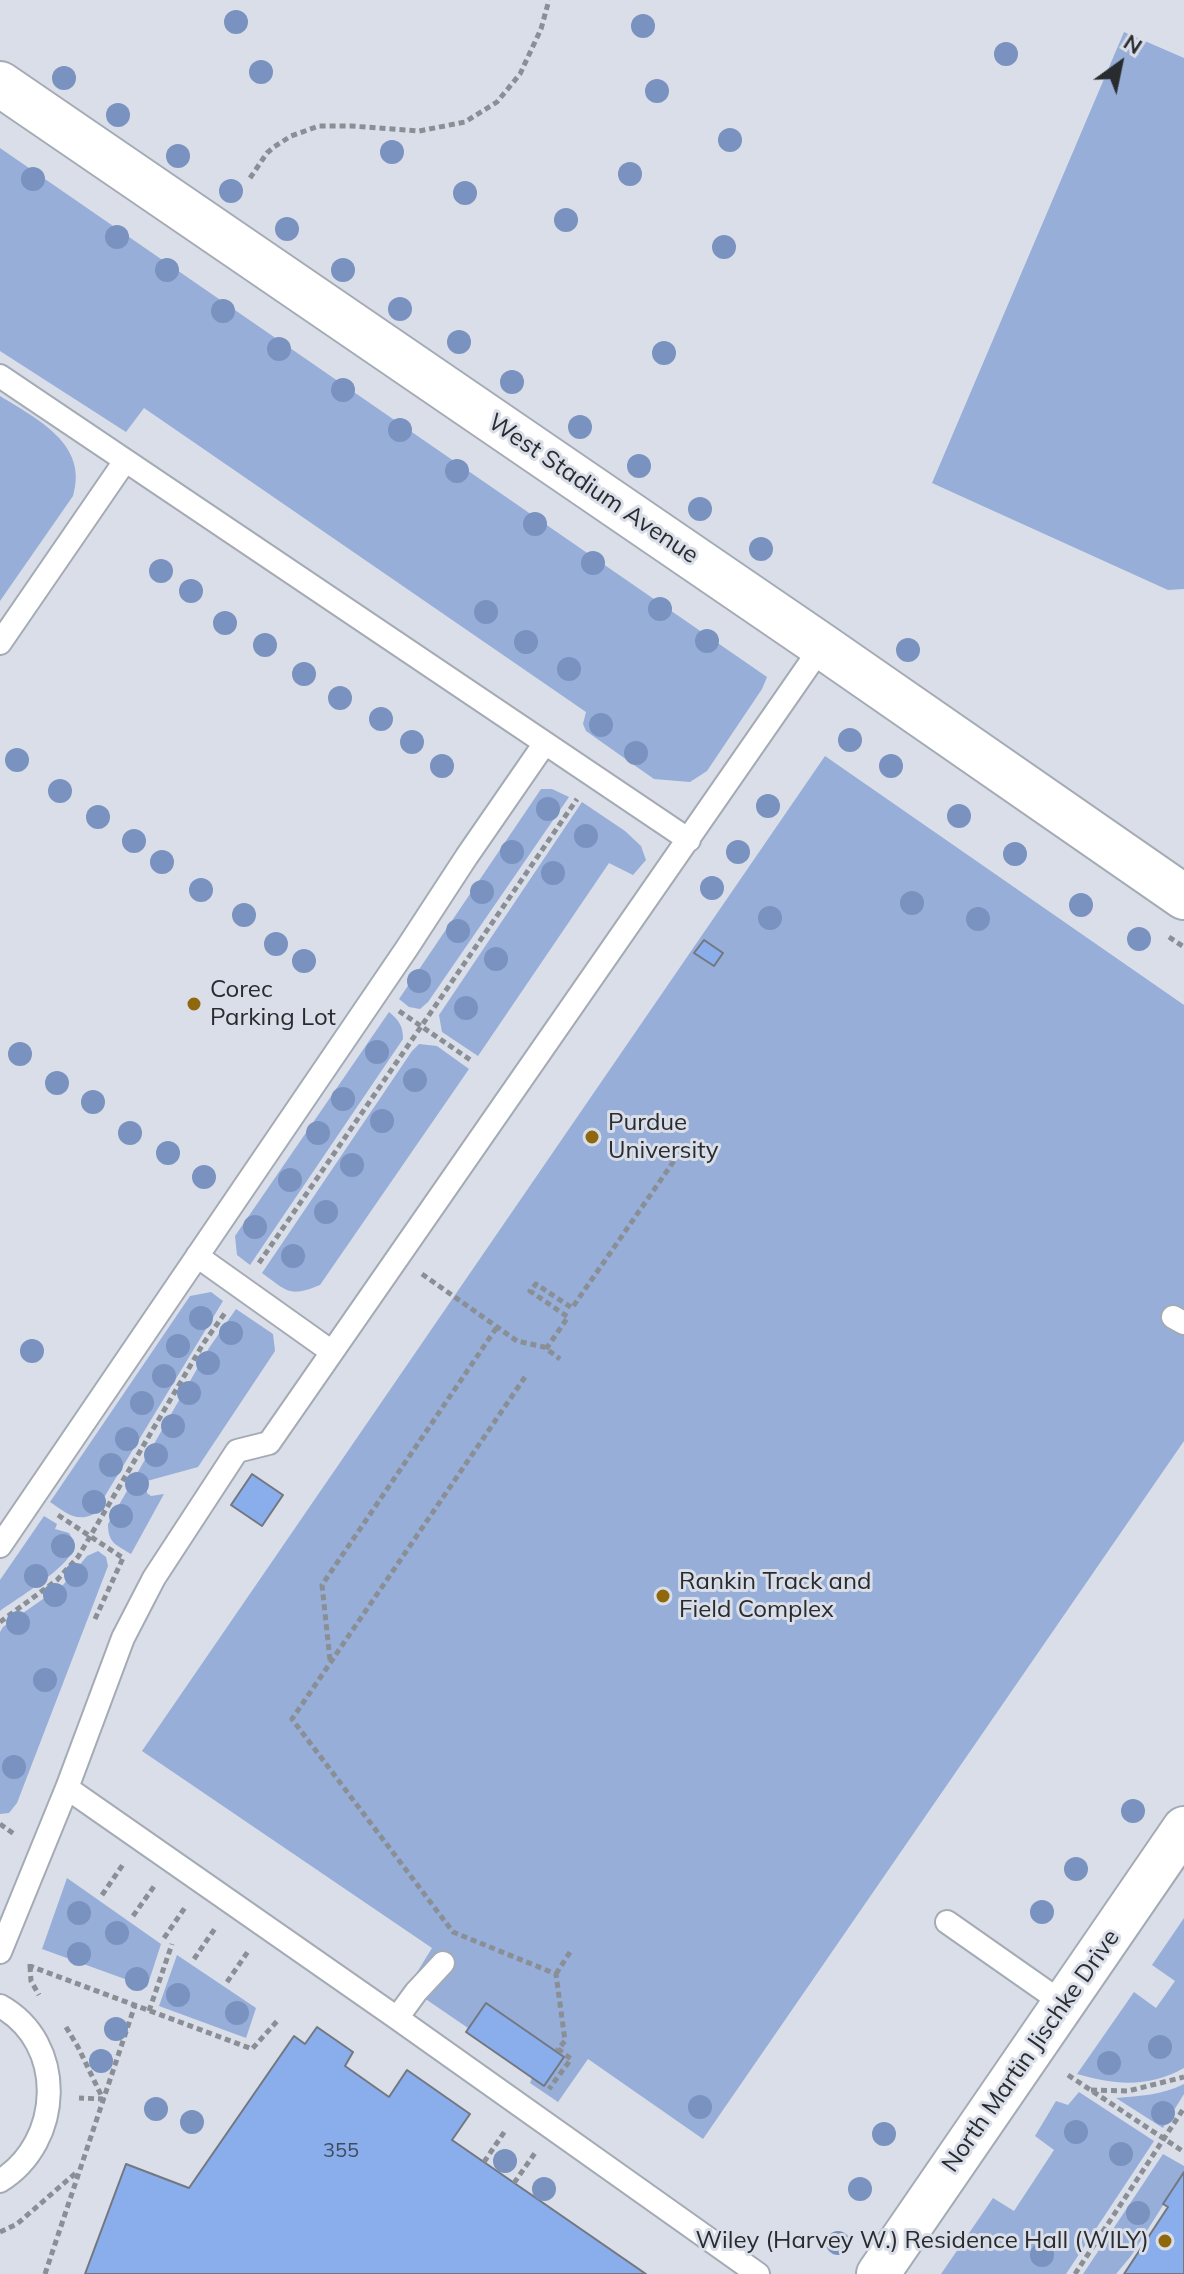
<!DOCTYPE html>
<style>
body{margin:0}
#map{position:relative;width:1184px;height:2274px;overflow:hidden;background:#d9dee8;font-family:Mulish,sans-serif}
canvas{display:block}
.north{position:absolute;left:1080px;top:24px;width:80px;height:80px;-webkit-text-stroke:6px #d9dee8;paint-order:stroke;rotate:33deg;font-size:22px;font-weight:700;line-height:32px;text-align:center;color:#292c2f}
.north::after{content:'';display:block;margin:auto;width:28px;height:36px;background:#292c2f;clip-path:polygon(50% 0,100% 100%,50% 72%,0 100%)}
</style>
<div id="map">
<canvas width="1184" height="2274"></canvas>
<div class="north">N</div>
</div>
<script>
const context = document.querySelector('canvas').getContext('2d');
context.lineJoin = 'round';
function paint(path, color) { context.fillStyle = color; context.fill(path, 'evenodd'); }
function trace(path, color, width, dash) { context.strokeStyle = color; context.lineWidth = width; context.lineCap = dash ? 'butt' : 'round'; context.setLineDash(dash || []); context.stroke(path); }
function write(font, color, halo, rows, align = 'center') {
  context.font = font + ' Mulish,sans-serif'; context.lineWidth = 6; context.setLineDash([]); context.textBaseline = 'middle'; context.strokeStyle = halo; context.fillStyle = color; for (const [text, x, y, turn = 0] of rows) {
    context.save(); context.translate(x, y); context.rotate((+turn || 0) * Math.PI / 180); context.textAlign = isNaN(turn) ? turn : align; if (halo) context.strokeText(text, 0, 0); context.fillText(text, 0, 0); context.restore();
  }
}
paint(new Path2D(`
 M 1124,32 L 1184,58 L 1184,589 L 1168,590 L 932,483 Z
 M 0,148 L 767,677 L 762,689 L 707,771 L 690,782 L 654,779 L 586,731 L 583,724 L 586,712 L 144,408 L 126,432 L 0,351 Z
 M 0,396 C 37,419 89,444 73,496 L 0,601 Z
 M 825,756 L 1184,1005 L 1184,1441 L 703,2139 L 588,2059 L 558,2102 L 530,2083 L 532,2078 L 466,2032 L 468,2028 L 408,1987 L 432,1948 L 142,1751 Z
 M 541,789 L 552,789 L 569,797 L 428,1002 L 420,1009 L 409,1007 L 399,999 Z
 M 582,802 L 625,831 L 641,846 L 646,860 L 633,875 L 609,863 L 478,1056 L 442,1032 L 439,1015 Z
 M 389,1012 C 399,1020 403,1026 403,1039 L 250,1265 L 237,1255 L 235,1236 Z
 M 419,1044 L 437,1046 L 469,1069 L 320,1285 C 289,1298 287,1291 262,1273 L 412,1051 Z
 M 211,1292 L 223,1301 L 94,1514 C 76,1523 65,1512 50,1502 L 190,1296 Z
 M 236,1309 L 273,1334 L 275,1351 L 198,1467 L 147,1481 L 147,1493 L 151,1496 L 164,1494 L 131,1554 C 117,1545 108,1544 108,1524 L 209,1348 Z
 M 44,1516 L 57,1524 L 55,1529 L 69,1533 C 72,1538 74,1541 74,1546 C 72,1566 16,1599 0,1611 L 0,1580 Z
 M 98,1551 L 106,1557 L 108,1566 L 17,1803 L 9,1813 L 0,1814 L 0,1632 L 3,1627 L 63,1585 L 87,1556 Z
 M 67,1878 L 161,1944 L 147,1987 L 42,1949 Z
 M 1184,1918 L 1184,2068 C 1148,2088 1115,2085 1077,2074 L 1134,1992 L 1156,2008 L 1175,1981 L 1152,1965 Z
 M 177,1955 L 256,2008 L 246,2038 L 159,2006 Z
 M 1184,2084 L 1184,2094 L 1163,2128 L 1116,2098 C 1140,2096 1162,2095 1184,2084 Z
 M 1079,2092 L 1154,2141 L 1066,2274 L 941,2274 L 993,2198 L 1014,2211 L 1054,2150 L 1035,2136 L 1056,2101 L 1068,2105 Z
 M 1163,2154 L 1184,2166 L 1184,2172 L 1131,2256 L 1116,2274 L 1083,2274 Z`), '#96aed8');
const building = new Path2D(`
 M 704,940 L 723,953 L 714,966 L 694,953 Z
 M 252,1474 L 283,1495 L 262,1526 L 231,1505 Z
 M 486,2003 L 564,2057 L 544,2086 L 466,2032 Z
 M 317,2027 L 353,2052 L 345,2066 L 389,2097 L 407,2070 L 470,2114 L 452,2140 L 646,2274 L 85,2274 L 126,2164 L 189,2188 L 294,2036 L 305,2044 Z
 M 1184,2172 L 1184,2274 L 1124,2274 L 1168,2207 L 1163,2204 Z`);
paint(building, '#8aadec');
trace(building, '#727780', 2);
const service = new Path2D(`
 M 0,376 L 689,840
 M 0,643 L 125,461
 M 197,1256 L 332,1352
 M 1173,1317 L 1184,1323
 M 0,1546 L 407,948 L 467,856 L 545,743
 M 67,1788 L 397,2018 L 758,2274
 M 947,1922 L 1064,2004
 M 0,1952 L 67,1788 L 123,1638 L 154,1578 L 237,1451 L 269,1443 L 822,646
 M 0,2006 C 67,2043 63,2142 0,2181
 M 397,2018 L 416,1992 L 443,1963`);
const minor = new Path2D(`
 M 878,2274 L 1184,1828`);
const tertiary = new Path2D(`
 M 0,84 L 822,646 L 1184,897`);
trace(service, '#a5abb4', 26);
trace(minor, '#a5abb4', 46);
trace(tertiary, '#a5abb4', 48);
trace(new Path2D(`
 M 250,178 L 267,153 L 274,147 L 291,136 L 319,126 L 351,126 L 419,131 L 465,122 L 497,102 L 520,74 L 541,29 L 549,0
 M 1169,937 L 1184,947
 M 399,1011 L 472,1061
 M 259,1263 L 577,799
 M 422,1274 L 517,1341 L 544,1347 L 560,1359
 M 546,1349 L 568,1317 L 530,1291 L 536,1284 L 572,1308 L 676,1158
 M 525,1377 L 292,1719 L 453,1932 L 556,1974 L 565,2041 L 558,2049 L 571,2059 L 549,2089
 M 58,1515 L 123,1558
 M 95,1619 L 123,1558
 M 0,1622 L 57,1580 L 78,1557 L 203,1344 L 225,1313
 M 330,1660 L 322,1585 L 497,1327
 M 0,1824 L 14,1834
 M 102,1895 L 124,1863
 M 133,1916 L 155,1885
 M 164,1938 L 186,1906
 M 194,1959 L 216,1927
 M 30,1964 L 30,1966 L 252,2049 L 279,2019
 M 30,1966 L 31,1981 L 39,1995
 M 556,1974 L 570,1952
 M 227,1982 L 249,1950
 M 149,2011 L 172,1944
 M 66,2027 L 78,2047 L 103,2099 L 79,2098
 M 1068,2075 L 1184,2152
 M 1091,2090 L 1128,2091 L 1184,2077
 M 484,2162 L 505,2131
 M 514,2183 L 535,2153
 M 0,2232 L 17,2224 L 78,2171
 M 45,2274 L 135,2005
 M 1075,2274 L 1184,2108`), '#8a8e95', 5, [6, 4]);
trace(service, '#fff', 22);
trace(minor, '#fff', 42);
trace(tertiary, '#fff', 44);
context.fillStyle = '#7992bf';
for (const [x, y] of [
 [236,22],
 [643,26],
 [1006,54],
 [261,72],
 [64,78],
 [657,91],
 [118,115],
 [730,140],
 [392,152],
 [178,156],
 [630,174],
 [33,179],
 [231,191],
 [465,193],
 [566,220],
 [287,229],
 [117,237],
 [724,247],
 [167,270],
 [343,270],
 [400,309],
 [223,311],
 [459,342],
 [279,349],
 [664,353],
 [512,382],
 [343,390],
 [580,427],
 [400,430],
 [639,466],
 [457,471],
 [700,509],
 [535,524],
 [761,549],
 [593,563],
 [161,571],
 [191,591],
 [660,609],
 [486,612],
 [225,623],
 [707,641],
 [526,642],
 [265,645],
 [908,650],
 [569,669],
 [304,674],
 [340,698],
 [381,719],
 [601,725],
 [850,740],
 [412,742],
 [636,753],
 [17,760],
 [442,766],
 [891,766],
 [60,791],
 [768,806],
 [548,809],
 [959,816],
 [98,817],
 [586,836],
 [134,841],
 [512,852],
 [738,852],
 [1015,854],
 [162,862],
 [553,873],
 [712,888],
 [201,890],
 [482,892],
 [912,903],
 [1081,905],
 [244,915],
 [770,918],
 [978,919],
 [458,931],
 [1139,939],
 [276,944],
 [496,959],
 [304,961],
 [419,981],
 [466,1008],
 [377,1052],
 [20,1054],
 [415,1080],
 [57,1083],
 [343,1099],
 [93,1102],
 [382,1121],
 [130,1133],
 [318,1133],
 [168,1153],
 [352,1165],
 [204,1177],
 [290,1180],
 [326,1212],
 [255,1227],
 [293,1256],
 [201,1318],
 [231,1333],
 [178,1346],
 [32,1351],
 [208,1363],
 [164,1376],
 [189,1393],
 [142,1403],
 [173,1426],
 [127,1439],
 [156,1455],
 [111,1465],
 [137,1484],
 [94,1502],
 [121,1516],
 [63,1546],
 [76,1575],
 [36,1576],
 [55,1595],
 [18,1623],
 [45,1680],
 [14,1767],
 [1133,1811],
 [1076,1869],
 [1042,1912],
 [79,1913],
 [117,1933],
 [79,1954],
 [137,1979],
 [178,1995],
 [237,2013],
 [116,2029],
 [1160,2047],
 [101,2061],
 [1109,2063],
 [700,2107],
 [156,2109],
 [1163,2113],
 [192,2122],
 [1076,2132],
 [884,2134],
 [1121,2154],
 [505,2161],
 [544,2189],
 [860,2189],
 [1138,2213],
 [838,2243],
 [1042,2255]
]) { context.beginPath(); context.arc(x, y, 12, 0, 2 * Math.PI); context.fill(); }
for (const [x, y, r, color] of [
 [194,1004,8,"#8f680e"],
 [592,1137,8,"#8f680e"],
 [663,1596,8,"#8f680e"],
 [1165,2241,8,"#8f680e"]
]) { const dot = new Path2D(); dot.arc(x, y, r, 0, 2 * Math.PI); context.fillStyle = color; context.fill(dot); trace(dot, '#d9dee8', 3); }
write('20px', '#414c5e', null, [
 ["355",341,2151]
]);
write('24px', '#292c2f', '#d9dee8', [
 ["West Stadium Avenue",593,489,34],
 ["North Martin Jischke Drive",1031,2051,-55]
]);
write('24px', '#292c2f', '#d9dee8', [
 ["Corec",210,990],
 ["Parking Lot",210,1018],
 ["Purdue",608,1123],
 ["University",608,1151],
 ["Rankin Track and",679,1582],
 ["Field Complex",679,1610],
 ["Wiley (Harvey W.) Residence Hall (WILY)",1149,2241,"right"]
], 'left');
</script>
